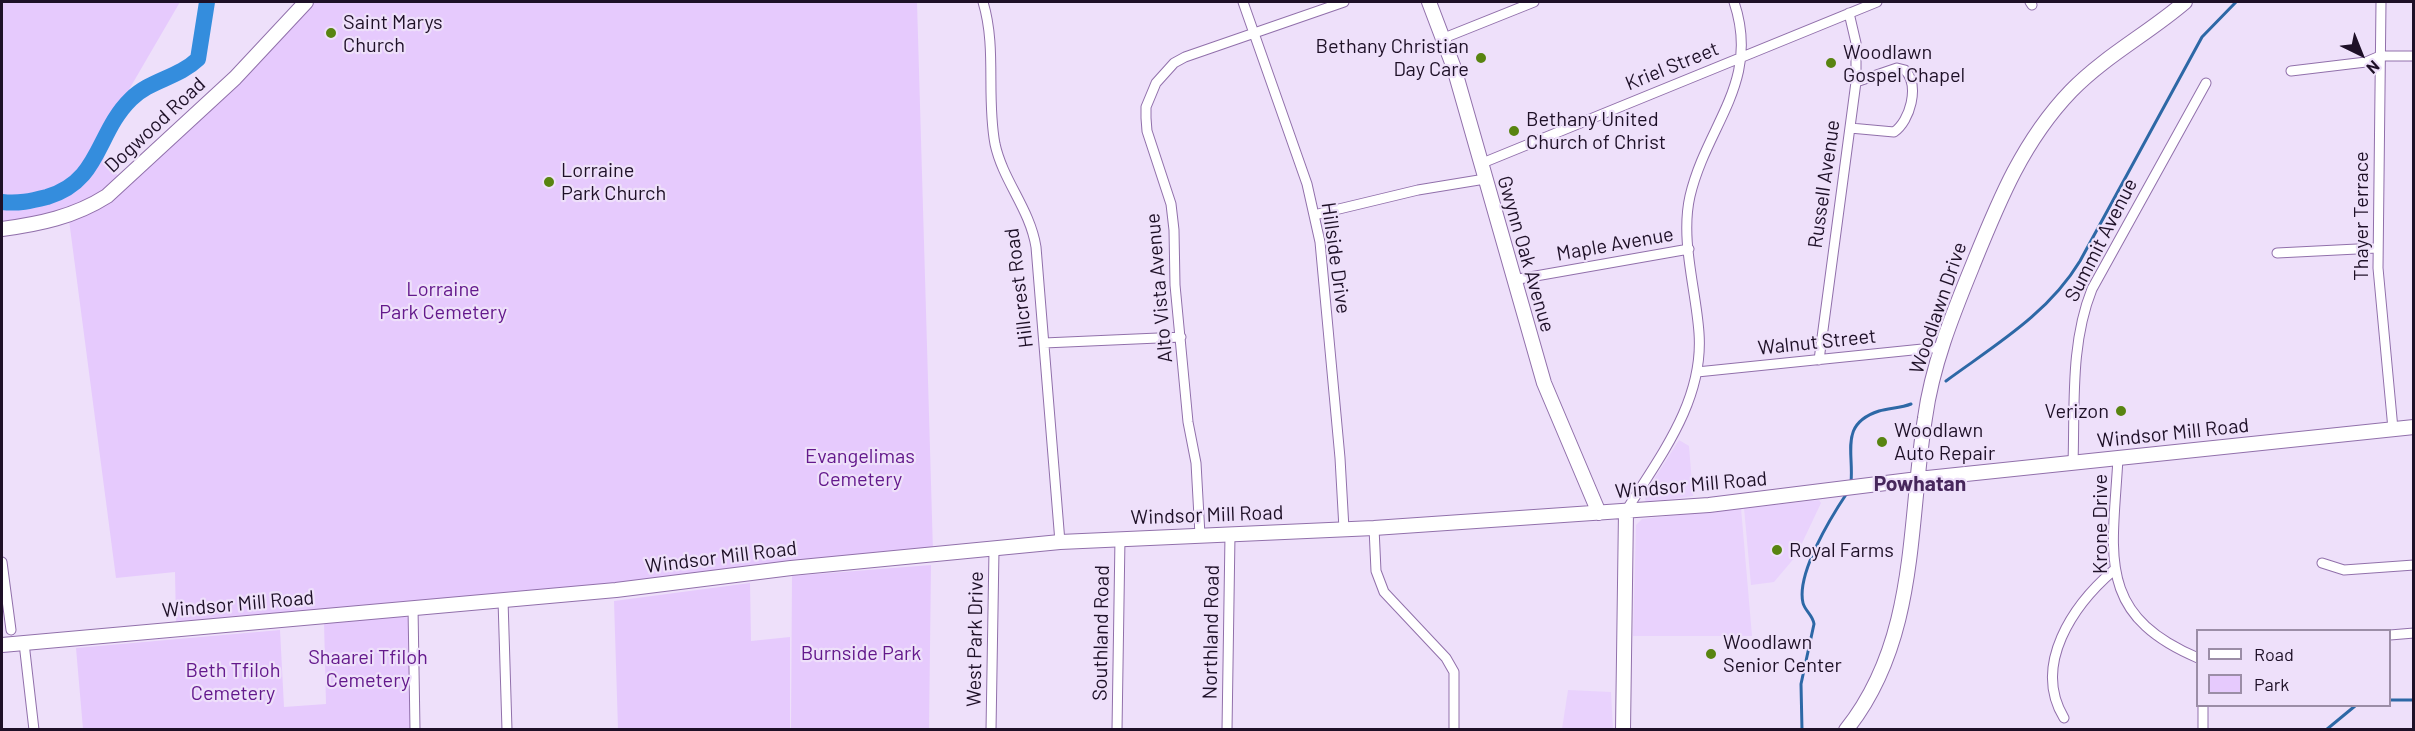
<!DOCTYPE html>
<style>
body{margin:0}
#map{position:relative;width:2415px;height:731px;overflow:hidden;background:#eee0fa;font-family:Barlow,sans-serif}
canvas{display:block}
.frame{position:absolute;inset:0;border:3px solid #1e1027;pointer-events:none}
.legend{position:absolute;left:2196px;top:629px;width:195px;height:78px;box-sizing:border-box;background:#eee0fa;border:2px solid #9b8da6;margin:0;padding:8px 10px;list-style:none;font-size:18px;color:#1e1027}
.legend li{display:flex;align-items:center;gap:12px;height:30px}
.legend b{width:30px;border:2px solid #9b8da6}
.north{position:absolute;left:2331px;top:24px;width:60px;height:60px;-webkit-text-stroke:4px #eee0fa;paint-order:stroke;rotate:137deg;font-size:16px;font-weight:700;line-height:24px;text-align:center;color:#1e1027}
.north::after{content:'';display:block;margin:auto;width:21px;height:27px;background:#1e1027;clip-path:polygon(50% 0,100% 100%,50% 72%,0 100%)}
</style>
<div id="map">
<canvas width="2415" height="731"></canvas>
<div class="frame"></div>
<ul class="legend">
<li><b style="height:8px;background:#fff"></b>Road</li>
<li><b style="height:16px;background:#e6cafd"></b>Park</li>
</ul>
<div class="north">N</div>
</div>
<script>
const context = document.querySelector('canvas').getContext('2d');
context.lineJoin = 'round';
function paint(path, color) { context.fillStyle = color; context.fill(path, 'evenodd'); }
function trace(path, color, width, dash) { context.strokeStyle = color; context.lineWidth = width; context.lineCap = dash ? 'butt' : 'round'; context.setLineDash(dash || []); context.stroke(path); }
function write(font, color, halo, rows, align = 'center') {
  context.font = font + ' Barlow,sans-serif'; context.lineWidth = 4.5; context.setLineDash([]); context.textBaseline = 'middle'; context.strokeStyle = halo; context.fillStyle = color; for (const [text, x, y, turn = 0] of rows) {
    context.save(); context.translate(x, y); context.rotate((+turn || 0) * Math.PI / 180); context.textAlign = isNaN(turn) ? turn : align; if (halo) context.strokeText(text, 0, 0); context.fillText(text, 0, 0); context.restore();
  }
}
paint(new Path2D(`
 M 1679,440 L 1689,446 L 1693,496 L 1646,503 L 1644,495 Z
 M 1819,500 L 1821,503 L 1796,556 L 1774,582 L 1751,585 L 1744,508 Z
 M 1741,508 L 1752,636 L 1633,636 L 1636,525 L 1642,519 Z
 M 1568,690 L 1611,692 L 1613,729 L 1562,729 Z`), '#e9d2fd');
paint(new Path2D(`
 M 2,2 L 180,2 L 95,148 L 121,179 C 82,212 50,215 2,224 Z
 M 312,2 L 917,2 L 933,552 L 615,585 L 176,624 L 175,572 L 116,578 L 69,220 L 89,212 Z
 M 931,565 L 929,729 L 791,729 L 792,576 Z
 M 750,583 L 751,641 L 790,637 L 790,729 L 618,729 L 614,601 Z
 M 398,615 L 410,618 L 412,729 L 83,729 L 76,648 L 280,630 L 284,707 L 326,704 L 324,622 Z`), '#e6cafd');
trace(new Path2D(`
 M 1946,381 C 1995,345 2048,314 2080,261 L 2202,37 L 2236,2
 M 1851,482 C 1854,452 1839,424 1879,411 C 1889,408 1901,408 1911,404
 M 2390,700 L 2414,700
 M 1802,730 L 1801,684 L 1814,624 C 1813,615 1805,611 1803,603 C 1796,574 1831,517 1847,493
 M 2326,730 L 2355,706`), '#2d68a6', 3);
trace(new Path2D(`
 M 2,202 C 18,204 31,201 47,197 C 101,181 96,133 131,99 C 150,80 178,78 198,59 L 207,2`), '#348ddd', 16);
const street = new Path2D(`
 M 983,2 C 997,48 986,97 995,144 C 1003,181 1030,209 1036,247 L 1060,542
 M 1243,2 L 1307,184 L 1320,242 L 1340,458 L 1344,529
 M 2030,2 L 2032,5
 M 2381,2 L 2378,268 L 2393,429
 M 1444,38 L 1534,2
 M 2291,71 L 2366,62 L 2380,56 L 2414,56
 M 1850,128 L 1894,132 C 1910,121 1920,86 1905,70 L 1897,68 L 1856,82
 M 1480,164 L 1877,2
 M 1314,215 L 1418,190 L 1485,179
 M 2277,253 L 2377,248
 M 1513,280 L 1689,249
 M 1044,343 L 1181,337
 M 1819,360 L 1856,82 L 1856,43 L 1849,13
 M 1697,372 L 1942,347
 M 2118,458 C 2113,553 2094,614 2198,658
 M 2073,463 C 2075,405 2070,344 2092,289 L 2206,83
 M 1626,511 C 1660,456 1704,401 1699,333 C 1696,289 1680,240 1690,196 C 1707,124 1761,82 1734,2
 M 1374,528 L 1376,571 L 1384,592 L 1446,658 L 1454,672 L 1454,730
 M 1200,535 L 1196,463 L 1188,422 L 1175,285 L 1174,230 L 1171,204 L 1147,131 L 1146,118 L 1146,107 L 1156,83 L 1174,63 L 1185,57 L 1344,2
 M 2,562 L 11,630
 M 2322,563 L 2344,570 L 2414,565
 M 503,600 L 507,730
 M 413,607 L 415,730
 M 2390,635 L 2414,633
 M 24,643 L 34,730
 M 2064,718 C 2032,665 2073,605 2114,570
 M 991,730 L 994,550
 M 1117,730 L 1120,538
 M 1227,730 L 1230,535
 M 2203,730 L 2203,706`);
const secondary = new Path2D(`
 M 1429,2 L 1454,68 L 1544,383 L 1599,513
 M 2,229 C 39,224 74,217 107,196 L 235,78 L 306,2
 M 2,645 L 616,590 L 791,568 L 1060,542 L 1374,528 L 1709,505 L 1918,479 L 2414,427
 M 1623,730 L 1626,511
 M 1846,730 C 1918,640 1908,525 1925,418 C 1932,366 1952,316 1972,267 C 1998,203 2022,142 2071,91 C 2105,56 2149,33 2185,2`);
trace(street, '#9170ab', 11);
trace(secondary, '#9170ab', 16);
trace(street, '#fff', 9);
trace(secondary, '#fff', 14);
for (const [x, y, r, color] of [
 [331,33,6,"#588410"],
 [1481,58,6,"#588410"],
 [1831,63,6,"#588410"],
 [1514,131,6,"#588410"],
 [549,182,6,"#588410"],
 [2121,411,6,"#588410"],
 [1882,442,6,"#588410"],
 [1777,550,6,"#588410"],
 [1711,654,6,"#588410"]
]) { const dot = new Path2D(); dot.arc(x, y, r, 0, 2 * Math.PI); context.fillStyle = color; context.fill(dot); trace(dot, '#eee0fa', 2); }
write('20px', '#1e1027', '#eee0fa', [
 ["Saint Marys",343,22],
 ["Church",343,45],
 ["Bethany Christian",1469,46,"right"],
 ["Day Care",1469,69,"right"],
 ["Woodlawn",1843,52],
 ["Gospel Chapel",1843,75],
 ["Bethany United",1526,119],
 ["Church of Christ",1526,142],
 ["Lorraine",561,170],
 ["Park Church",561,193],
 ["Verizon",2109,411,"right"],
 ["Woodlawn",1894,430],
 ["Auto Repair",1894,453],
 ["Royal Farms",1789,550],
 ["Woodlawn",1723,642],
 ["Senior Center",1723,665]
], 'left');
write('20px', '#1e1027', '#eee0fa', [
 ["Kriel Street",1672,66,-22],
 ["Dogwood Road",155,125,-43],
 ["Russell Avenue",1824,184,-82],
 ["Thayer Terrace",2361,216,-90],
 ["Summit Avenue",2101,240,-63],
 ["Maple Avenue",1615,244,-10],
 ["Gwynn Oak Avenue",1526,254,74],
 ["Hillside Drive",1336,258,82],
 ["Hillcrest Road",1019,288,-97],
 ["Alto Vista Avenue",1159,288,-95],
 ["Woodlawn Drive",1938,308,-71],
 ["Walnut Street",1817,342,-6],
 ["Windsor Mill Road",2173,433,-6],
 ["Windsor Mill Road",1691,485,-5],
 ["Windsor Mill Road",1207,515,-2],
 ["Krone Drive",2100,524,-90],
 ["Windsor Mill Road",721,557,-7],
 ["Windsor Mill Road",238,604,-5],
 ["Northland Road",1211,632,-89],
 ["Southland Road",1101,633,-89],
 ["West Park Drive",975,639,-89]
]);
write('20px', '#64198c', '#eee0fa', [
 ["Lorraine",443,289],
 ["Park Cemetery",443,312],
 ["Evangelimas",860,456],
 ["Cemetery",860,479],
 ["Burnside Park",861,653],
 ["Shaarei Tfiloh",368,657],
 ["Cemetery",368,680],
 ["Beth Tfiloh",233,670],
 ["Cemetery",233,693]
]);
write('bold 21px', '#47275c', '#eee0fa', [
 ["Powhatan",1920,484]
]);
</script>
